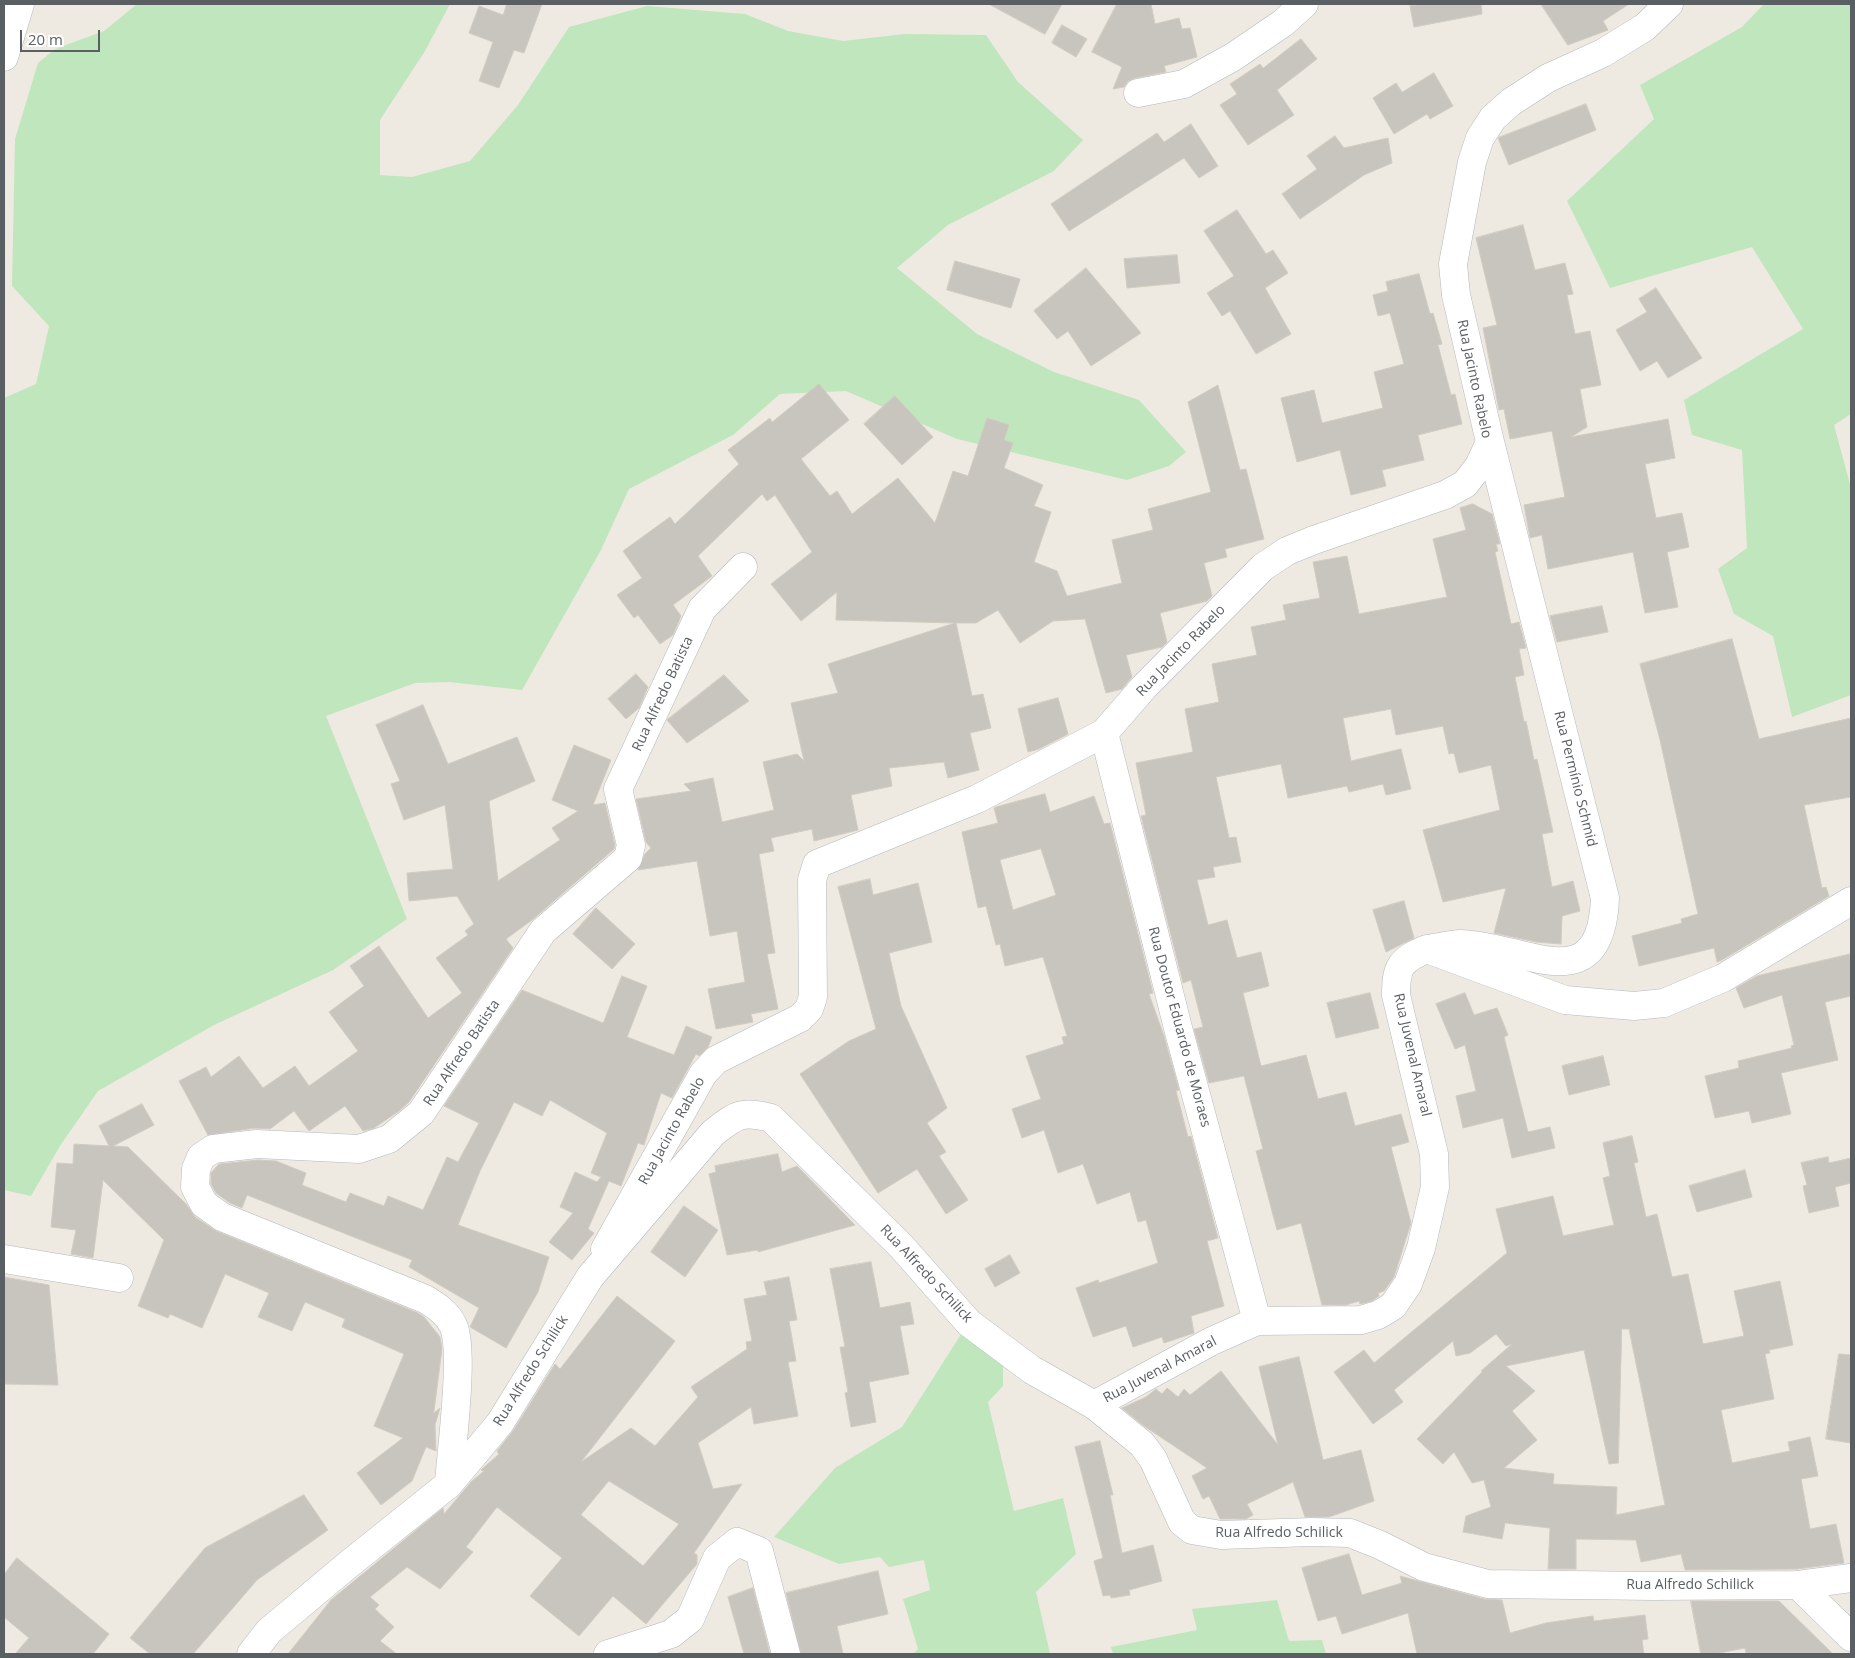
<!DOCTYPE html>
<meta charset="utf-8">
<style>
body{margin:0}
#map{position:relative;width:1855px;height:1658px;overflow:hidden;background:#eeeae1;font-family:"Open Sans",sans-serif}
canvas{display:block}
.frame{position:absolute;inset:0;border:5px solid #5a5f63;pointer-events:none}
.scale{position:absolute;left:20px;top:30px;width:80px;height:22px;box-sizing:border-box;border:2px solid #5a5f63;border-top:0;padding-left:6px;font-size:15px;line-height:18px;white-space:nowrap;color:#5a5f63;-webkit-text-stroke:4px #fff;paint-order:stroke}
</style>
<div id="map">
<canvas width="1855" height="1658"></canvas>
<div class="frame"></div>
<div class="scale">20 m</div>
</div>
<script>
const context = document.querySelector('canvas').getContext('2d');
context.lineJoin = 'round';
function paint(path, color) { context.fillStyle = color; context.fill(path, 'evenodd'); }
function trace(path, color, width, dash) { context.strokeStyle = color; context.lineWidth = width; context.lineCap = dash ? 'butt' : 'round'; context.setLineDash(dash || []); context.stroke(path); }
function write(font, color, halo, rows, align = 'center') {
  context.font = font + ' "Open Sans",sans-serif'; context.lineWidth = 4; context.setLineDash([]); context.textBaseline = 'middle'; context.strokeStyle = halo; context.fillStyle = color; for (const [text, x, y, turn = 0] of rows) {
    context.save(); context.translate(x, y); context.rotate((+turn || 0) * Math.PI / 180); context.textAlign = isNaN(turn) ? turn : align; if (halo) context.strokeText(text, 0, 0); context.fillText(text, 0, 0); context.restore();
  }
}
paint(new Path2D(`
 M 137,4 L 450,4 L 425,51 L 380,120 L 380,175 L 412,177 L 470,161 L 518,105 L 569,27 L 647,6 L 745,14 L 788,31 L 843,41 L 905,34 L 986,35 L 1018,82 L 1083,140 L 1054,171 L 948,225 L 897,268 L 977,334 L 1054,372 L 1139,400 L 1186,452 L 1169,466 L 1127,480 L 957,439 L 846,391 L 780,394 L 733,435 L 629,489 L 601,550 L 522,690 L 449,682 L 415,683 L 326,716 L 407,919 L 333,970 L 214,1025 L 98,1091 L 60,1146 L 31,1196 L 4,1190 L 4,398 L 36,384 L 49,326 L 12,286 L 15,139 L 38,63 L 55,49 L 104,31 Z
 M 1764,4 L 1851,4 L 1851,414 L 1834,425 L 1851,488 L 1851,695 L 1792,717 L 1773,636 L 1734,614 L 1718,569 L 1747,548 L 1742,450 L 1692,435 L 1684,400 L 1803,329 L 1752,247 L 1610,288 L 1567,201 L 1654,119 L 1640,85 L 1742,27 Z
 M 965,1328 L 1003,1361 L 1003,1386 L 988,1402 L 1014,1511 L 1063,1498 L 1076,1554 L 1036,1592 L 1050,1654 L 913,1654 L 918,1649 L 903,1599 L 930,1590 L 924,1560 L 889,1567 L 880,1557 L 839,1564 L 774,1537 L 835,1468 L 902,1427 Z
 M 1277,1600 L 1289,1641 L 1322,1640 L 1326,1654 L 1113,1654 L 1111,1647 L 1197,1630 L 1192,1609 Z`), '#c0e6bd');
const building = new Path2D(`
 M 507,4 L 542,4 L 524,53 L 514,50 L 499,88 L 479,81 L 493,42 L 469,33 L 479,6 L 503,15 Z
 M 989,4 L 1062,4 L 1045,34 Z
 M 1117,4 L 1151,4 L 1155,24 L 1179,18 L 1182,29 L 1190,28 L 1197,57 L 1164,66 L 1166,72 L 1135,78 L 1128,81 L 1124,87 L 1113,89 L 1122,67 L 1092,52 Z
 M 1423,4 L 1481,4 L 1482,14 L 1414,27 L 1410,6 Z
 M 1541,4 L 1629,4 L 1603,21 L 1608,30 L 1568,45 Z
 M 1062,25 L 1087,39 L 1076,57 L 1052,43 Z
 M 1301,39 L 1317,59 L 1277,90 L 1294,115 L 1248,145 L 1220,105 L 1237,94 L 1230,84 L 1260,64 L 1263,68 Z
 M 1434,73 L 1453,106 L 1430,119 L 1427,114 L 1394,134 L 1373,98 L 1396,83 L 1402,92 Z
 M 1586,104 L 1596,130 L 1509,165 L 1498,138 Z
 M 1191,124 L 1218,166 L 1199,178 L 1184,158 L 1069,231 L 1051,204 L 1157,133 L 1164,142 Z
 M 1335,136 L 1344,148 L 1388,138 L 1392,163 L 1364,175 L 1300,219 L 1282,194 L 1317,169 L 1307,156 Z
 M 1237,210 L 1266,254 L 1273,250 L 1288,273 L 1265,288 L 1291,334 L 1256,354 L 1230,311 L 1222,316 L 1207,293 L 1234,276 L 1204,231 Z
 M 1523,225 L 1535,270 L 1565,263 L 1573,294 L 1567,295 L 1575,334 L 1590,331 L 1601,385 L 1580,389 L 1587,427 L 1571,437 L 1668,419 L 1675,458 L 1645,464 L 1656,518 L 1682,513 L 1689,547 L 1667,552 L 1678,607 L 1645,613 L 1633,552 L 1548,569 L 1542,535 L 1530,538 L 1524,505 L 1565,497 L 1552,431 L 1510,439 L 1504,409 L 1499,410 L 1483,328 L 1497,325 L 1476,238 Z
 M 1177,255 L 1180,283 L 1127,288 L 1124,259 Z
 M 955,261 L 1020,279 L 1011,308 L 947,290 Z
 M 1086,268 L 1141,333 L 1091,366 L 1068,331 L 1057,339 L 1034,311 Z
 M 1419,274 L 1430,314 L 1433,313 L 1442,344 L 1438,345 L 1451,395 L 1455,394 L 1462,424 L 1418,435 L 1424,460 L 1382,470 L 1386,486 L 1351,495 L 1340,450 L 1297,462 L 1281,398 L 1314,390 L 1322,423 L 1383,408 L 1374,372 L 1404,364 L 1390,313 L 1378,316 L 1373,295 L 1388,291 L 1386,282 Z
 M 1656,288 L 1702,358 L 1668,378 L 1657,361 L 1640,371 L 1616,330 L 1647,312 L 1639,299 Z
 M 819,384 L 849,420 L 801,459 L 830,496 L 837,491 L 852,514 L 898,478 L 935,523 L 953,471 L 968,476 L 987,418 L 1009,425 L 1004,440 L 1013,443 L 1004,468 L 1043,485 L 1034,506 L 1051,512 L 1034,562 L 1057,571 L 1067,596 L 1122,583 L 1112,540 L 1153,530 L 1148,509 L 1211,492 L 1188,402 L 1218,385 L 1240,470 L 1246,469 L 1264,539 L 1225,549 L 1227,557 L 1204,563 L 1212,596 L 1207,601 L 1160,613 L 1167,642 L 1162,647 L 1126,655 L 1132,677 L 1122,689 L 1106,693 L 1085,619 L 1053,621 L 1020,643 L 998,610 L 976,623 L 956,623 L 972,696 L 983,694 L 991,728 L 970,733 L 979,770 L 948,778 L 944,762 L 889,768 L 892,786 L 851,795 L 858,830 L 814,841 L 812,829 L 771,838 L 774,851 L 759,854 L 775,953 L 767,954 L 778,1009 L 751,1014 L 753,1022 L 716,1029 L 708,989 L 745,982 L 737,931 L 710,936 L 697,861 L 638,870 L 645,854 L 651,848 L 646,842 L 636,799 L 691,791 L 684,784 L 713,778 L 722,822 L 774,810 L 763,762 L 797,754 L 804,761 L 791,703 L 838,693 L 828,664 L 955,623 L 836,620 L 837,592 L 801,621 L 771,584 L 812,552 L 775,495 L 767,501 L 762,494 L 698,556 L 712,576 L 673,605 L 681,616 L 673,635 L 660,644 L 638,615 L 634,618 L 617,595 L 642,578 L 623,551 L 670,517 L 675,524 L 739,464 L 728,450 L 770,418 L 772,422 Z
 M 895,396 L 933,437 L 902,465 L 864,424 Z
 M 1473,504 L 1492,514 L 1500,544 L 1496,544 L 1498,551 L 1495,552 L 1511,624 L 1519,622 L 1526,648 L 1519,649 L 1524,675 L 1515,677 L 1524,722 L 1526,721 L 1534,760 L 1537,759 L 1553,832 L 1542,834 L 1552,887 L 1573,881 L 1580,911 L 1562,916 L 1561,944 L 1536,942 L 1494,933 L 1506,888 L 1443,902 L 1423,830 L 1500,810 L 1491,765 L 1459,773 L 1454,753 L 1449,754 L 1443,726 L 1396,735 L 1391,709 L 1343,718 L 1351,761 L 1401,749 L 1411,789 L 1386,795 L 1383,784 L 1349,792 L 1347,786 L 1288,798 L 1281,764 L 1216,777 L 1229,838 L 1236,837 L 1241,862 L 1213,867 L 1215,877 L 1197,880 L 1208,925 L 1227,920 L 1237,958 L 1261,952 L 1269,986 L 1243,993 L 1261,1066 L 1306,1055 L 1318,1099 L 1346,1092 L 1355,1126 L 1401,1114 L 1409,1142 L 1391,1147 L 1411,1223 L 1394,1277 L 1384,1291 L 1378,1293 L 1379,1296 L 1372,1301 L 1360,1304 L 1359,1301 L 1346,1305 L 1322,1305 L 1301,1223 L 1277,1230 L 1256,1151 L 1263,1149 L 1244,1076 L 1209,1083 L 1194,1029 L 1203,1027 L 1191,980 L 1183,983 L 1141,816 L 1146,815 L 1136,763 L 1193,752 L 1185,709 L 1219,702 L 1212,664 L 1257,655 L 1251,627 L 1286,620 L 1283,605 L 1320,598 L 1313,562 L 1347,556 L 1359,614 L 1447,597 L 1433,539 L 1466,530 L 1460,508 Z
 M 1602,606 L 1608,632 L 1557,642 L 1550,616 Z
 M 1732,639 L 1759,739 L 1851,718 L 1851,797 L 1804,805 L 1822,888 L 1826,887 L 1829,896 L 1722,960 L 1717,962 L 1714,948 L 1639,966 L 1632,936 L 1682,923 L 1681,919 L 1698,914 L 1660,740 L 1640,664 Z
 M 636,674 L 648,687 L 639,708 L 626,719 L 608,699 Z
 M 724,675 L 749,701 L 687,743 L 667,720 Z
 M 1058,698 L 1068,734 L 1039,749 L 1028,752 L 1018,709 Z
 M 423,705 L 448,764 L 517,737 L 535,781 L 489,801 L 498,881 L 560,840 L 552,828 L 578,811 L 552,800 L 574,745 L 611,760 L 593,805 L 605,803 L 615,845 L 614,849 L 532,920 L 506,939 L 513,948 L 409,1102 L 399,1111 L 374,1128 L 363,1131 L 345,1106 L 309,1131 L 294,1111 L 270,1129 L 255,1128 L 208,1135 L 179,1081 L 206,1067 L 211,1077 L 239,1056 L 263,1088 L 295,1066 L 309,1086 L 358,1051 L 329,1012 L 364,986 L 350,966 L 379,946 L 428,1018 L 462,993 L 436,958 L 468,935 L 465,931 L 474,924 L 457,896 L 409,901 L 407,873 L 453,869 L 445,805 L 404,820 L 391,784 L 400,781 L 376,725 Z
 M 1045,794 L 1050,812 L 1094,796 L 1104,824 L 1110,823 L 1153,993 L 1149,994 L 1164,1036 L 1179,1090 L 1176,1091 L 1188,1137 L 1191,1136 L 1218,1238 L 1207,1241 L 1224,1306 L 1191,1316 L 1194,1333 L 1164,1343 L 1162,1337 L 1133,1347 L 1126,1326 L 1093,1337 L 1076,1288 L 1098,1280 L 1099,1283 L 1158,1263 L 1146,1220 L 1138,1222 L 1130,1192 L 1097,1204 L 1083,1164 L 1058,1173 L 1044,1130 L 1022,1138 L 1012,1109 L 1041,1099 L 1026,1056 L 1064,1044 L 1062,1037 L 1067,1036 L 1043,957 L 1005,966 L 1000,944 L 996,945 L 986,906 L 978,908 L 962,832 L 998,823 L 994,808 L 996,807 ZM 1041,849 L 1056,895 L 1013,910 L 1000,860 Z
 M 870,879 L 873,895 L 918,883 L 932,942 L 889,953 L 901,1006 L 947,1108 L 927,1123 L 946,1152 L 939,1156 L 968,1200 L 946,1214 L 917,1169 L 878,1193 L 800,1074 L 849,1041 L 876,1029 L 838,887 Z
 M 1404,901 L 1414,938 L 1386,952 L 1373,910 Z
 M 596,908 L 635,944 L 612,969 L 573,934 Z
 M 1851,954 L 1851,996 L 1825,1002 L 1838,1060 L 1781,1073 L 1791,1114 L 1752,1123 L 1749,1111 L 1715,1118 L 1705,1076 L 1739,1068 L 1738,1061 L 1792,1048 L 1791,1046 L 1794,1045 L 1782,995 L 1744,1008 L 1736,988 L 1757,976 Z
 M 622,976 L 647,986 L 627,1037 L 674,1055 L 686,1026 L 712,1037 L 708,1047 L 699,1056 L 696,1054 L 672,1098 L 661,1093 L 644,1145 L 638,1143 L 621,1186 L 609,1181 L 588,1229 L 594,1233 L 572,1260 L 549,1242 L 573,1213 L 560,1207 L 575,1172 L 597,1182 L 601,1177 L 591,1173 L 607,1133 L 550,1100 L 542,1116 L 514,1102 L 480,1171 L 458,1225 L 549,1257 L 538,1292 L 506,1348 L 470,1327 L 479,1308 L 409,1267 L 412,1260 L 247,1195 L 242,1208 L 230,1203 L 216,1193 L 211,1184 L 211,1173 L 219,1164 L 258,1160 L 276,1161 L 306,1173 L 302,1185 L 346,1202 L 350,1193 L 384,1206 L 388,1196 L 423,1210 L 447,1157 L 458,1162 L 479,1123 L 444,1106 L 522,990 L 603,1023 Z
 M 1370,993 L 1379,1028 L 1336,1038 L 1327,1003 Z
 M 1465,993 L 1474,1015 L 1497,1008 L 1508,1035 L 1504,1037 L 1528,1132 L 1550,1127 L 1555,1148 L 1512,1158 L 1503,1118 L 1463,1128 L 1456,1096 L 1476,1091 L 1465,1045 L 1455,1049 L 1436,1004 Z
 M 1603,1056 L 1610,1085 L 1569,1095 L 1562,1066 Z
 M 142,1104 L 154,1125 L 113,1146 L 128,1147 L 186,1204 L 195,1217 L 216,1231 L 418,1313 L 424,1317 L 440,1337 L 442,1349 L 434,1411 L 434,1413 L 440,1408 L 435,1425 L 436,1451 L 426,1447 L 412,1481 L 381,1505 L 357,1473 L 403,1438 L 374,1426 L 404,1354 L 342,1327 L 345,1319 L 305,1302 L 292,1331 L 258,1317 L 269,1293 L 225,1274 L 202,1328 L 170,1314 L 168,1318 L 138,1306 L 164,1240 L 103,1180 L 93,1258 L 71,1254 L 76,1230 L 51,1227 L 57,1163 L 73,1164 L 74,1144 L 109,1146 L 99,1126 Z
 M 1632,1136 L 1638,1162 L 1634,1163 L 1646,1217 L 1657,1214 L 1672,1277 L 1688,1274 L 1703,1344 L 1744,1336 L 1734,1291 L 1780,1281 L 1793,1345 L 1769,1350 L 1770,1353 L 1765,1354 L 1774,1399 L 1721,1410 L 1732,1463 L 1790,1451 L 1788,1442 L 1810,1437 L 1818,1476 L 1801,1479 L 1810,1529 L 1836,1524 L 1844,1563 L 1797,1569 L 1685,1570 L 1681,1554 L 1641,1562 L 1636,1540 L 1576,1539 L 1576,1569 L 1548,1569 L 1550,1528 L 1505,1523 L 1502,1539 L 1463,1532 L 1466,1516 L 1491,1507 L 1484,1480 L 1472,1483 L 1454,1452 L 1443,1464 L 1417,1439 L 1483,1371 L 1481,1371 L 1512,1344 L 1506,1346 L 1496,1334 L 1470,1353 L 1456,1356 L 1453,1341 L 1394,1390 L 1403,1402 L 1373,1424 L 1334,1372 L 1364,1350 L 1374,1363 L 1507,1253 L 1496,1209 L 1553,1196 L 1563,1236 L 1614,1225 L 1603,1178 L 1610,1176 L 1603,1143 ZM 1622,1329 L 1629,1329 L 1665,1505 L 1616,1515 L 1617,1487 L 1553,1484 L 1554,1474 L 1504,1468 L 1537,1440 L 1512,1411 L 1535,1391 L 1506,1366 L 1584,1350 L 1609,1464 L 1618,1463 Z
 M 778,1154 L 782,1172 L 797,1166 L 855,1225 L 758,1252 L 758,1250 L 727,1255 L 709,1174 L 716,1172 L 715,1166 Z
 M 1828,1157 L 1829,1163 L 1851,1158 L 1851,1183 L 1835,1187 L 1839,1206 L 1809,1213 L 1803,1186 L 1807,1185 L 1801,1163 Z
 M 1745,1170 L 1752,1197 L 1697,1212 L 1689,1186 Z
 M 684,1206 L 718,1230 L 685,1277 L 651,1252 Z
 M 1010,1255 L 1020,1273 L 995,1287 L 985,1269 Z
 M 871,1262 L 880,1308 L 910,1302 L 914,1324 L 900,1326 L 909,1374 L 869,1382 L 876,1422 L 851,1427 L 845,1393 L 848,1392 L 840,1347 L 845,1347 L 830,1269 Z
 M 4,1277 L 49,1285 L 58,1385 L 4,1384 Z
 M 789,1277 L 797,1320 L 789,1321 L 796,1361 L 788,1362 L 798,1416 L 754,1424 L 751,1407 L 698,1443 L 713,1489 L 742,1484 L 694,1553 L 697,1555 L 697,1564 L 646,1624 L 613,1596 L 579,1636 L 530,1596 L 562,1558 L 497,1507 L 466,1547 L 473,1552 L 440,1589 L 407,1567 L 370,1597 L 379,1605 L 375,1609 L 394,1627 L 380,1641 L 397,1654 L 288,1654 L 331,1600 L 443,1508 L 444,1514 L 472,1481 L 484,1471 L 481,1470 L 499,1454 L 497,1451 L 513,1431 L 555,1364 L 560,1369 L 617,1296 L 675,1341 L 581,1462 L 631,1428 L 655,1446 L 698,1397 L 691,1387 L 747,1349 L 746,1342 L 752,1341 L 744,1299 L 767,1295 L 764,1282 ZM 609,1481 L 679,1524 L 643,1566 L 581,1515 Z
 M 1839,1354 L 1851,1355 L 1851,1443 L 1826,1439 Z
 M 1299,1357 L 1323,1460 L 1361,1450 L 1374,1501 L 1329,1517 L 1305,1517 L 1293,1482 L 1247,1504 L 1253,1515 L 1246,1519 L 1220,1519 L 1209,1496 L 1203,1499 L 1192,1476 L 1207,1468 L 1144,1426 L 1122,1408 L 1146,1397 L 1156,1389 L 1162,1394 L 1167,1388 L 1178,1397 L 1184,1389 L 1190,1395 L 1221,1371 L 1278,1445 L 1259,1367 Z
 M 1100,1441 L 1113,1495 L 1110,1495 L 1122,1553 L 1153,1545 L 1162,1581 L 1129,1590 L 1130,1595 L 1111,1598 L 1110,1595 L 1103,1596 L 1094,1561 L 1103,1558 L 1075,1447 Z
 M 304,1495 L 328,1530 L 257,1580 L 193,1654 L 150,1654 L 130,1638 L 205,1548 Z
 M 1349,1554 L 1362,1595 L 1402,1583 L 1400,1576 L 1484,1599 L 1502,1600 L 1510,1633 L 1546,1623 L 1593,1616 L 1594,1621 L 1645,1615 L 1648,1639 L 1642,1640 L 1644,1654 L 1417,1654 L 1408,1613 L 1342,1634 L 1336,1616 L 1318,1621 L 1302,1568 Z
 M 17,1558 L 109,1634 L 93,1654 L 15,1654 L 29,1638 L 4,1617 L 4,1575 Z
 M 878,1571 L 888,1614 L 837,1626 L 843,1654 L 801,1654 L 786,1593 Z
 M 753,1588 L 770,1654 L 744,1654 L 728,1597 Z
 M 1691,1601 L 1779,1601 L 1833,1654 L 1746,1654 L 1745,1648 L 1714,1654 L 1701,1654 Z`);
paint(building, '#c8c5bf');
trace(building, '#d2cbc0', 1);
const minor = new Path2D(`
 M 1138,93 L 1184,84 L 1233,57 L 1283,23 L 1304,4
 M 1104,733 L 1178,1028 L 1257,1321
 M 1434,948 C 1442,947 1452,944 1460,944 C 1524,945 1601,1004 1605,898 L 1490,442
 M 605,1249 L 703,1074 L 716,1060 L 800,1018 L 809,1009 L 813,997 L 812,880 L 817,864 L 977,799 L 1104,733 L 1144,687 L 1263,567 L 1287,551 L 1314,540 L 1445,495 L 1465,484 L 1479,466 L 1490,442 L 1456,295 L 1453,264 L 1472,162 L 1480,138 L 1493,118 L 1511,102 L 1548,78 L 1603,53 L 1645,27 L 1669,4
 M 4,1259 L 119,1278
 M 1094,1405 L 1212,1341 L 1257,1321 L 1361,1320 L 1378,1315 L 1393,1306 L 1408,1284 L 1421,1248 L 1435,1187 L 1434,1154 L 1396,995 C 1396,967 1400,960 1427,949 L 1565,1000 L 1634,1006 L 1664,1003 L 1723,978 L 1851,901
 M 449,1484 C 451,1451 465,1350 453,1325 C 447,1313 437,1306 425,1299 L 222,1217 L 204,1204 L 195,1187 L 196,1169 L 201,1157 L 213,1149 L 257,1144 L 359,1149 L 389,1139 L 421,1113 L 543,931 L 628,858 L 631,845 L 618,789 L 702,609 L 743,567
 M 1798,1585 L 1851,1637
 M 608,1654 L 671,1634 L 690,1619 L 717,1558 L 737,1542 L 759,1551 L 786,1654`);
const tertiary = new Path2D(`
 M 251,1654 L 269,1631 L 349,1564 L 449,1484 L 500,1423 L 590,1277 L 713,1133 C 736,1115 741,1110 771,1118 L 901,1246 L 969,1323 L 1032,1370 L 1094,1405 L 1142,1444 L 1153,1459 L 1182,1522 L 1192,1530 L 1221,1535 L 1312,1532 L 1350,1533 L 1380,1545 L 1424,1567 L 1488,1584 L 1654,1586 L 1798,1585 L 1851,1578`);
const secondary = new Path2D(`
 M 4,57 L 20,4`);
trace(minor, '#b4b8bd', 29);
trace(tertiary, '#b4b8bd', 29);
trace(secondary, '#b5babf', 29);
trace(minor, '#fff', 28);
trace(tertiary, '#fff', 28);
trace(secondary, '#fff', 28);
write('14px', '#5a5f63', '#fff', [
 ["Rua Jacinto Rabelo",1474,379,78],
 ["Rua Jacinto Rabelo",1181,651,-46],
 ["Rua Alfredo Batista",663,694,-65],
 ["Rua Permínio Schmid",1575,779,76],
 ["Rua Doutor Eduardo de Moraes",1179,1027,75],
 ["Rua Alfredo Batista",462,1053,-56],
 ["Rua Juvenal Amaral",1412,1055,77],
 ["Rua Jacinto Rabelo",672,1131,-61],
 ["Rua Alfredo Schilick",926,1274,47],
 ["Rua Juvenal Amaral",1160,1370,-28],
 ["Rua Alfredo Schilick",531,1371,-58],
 ["Rua Alfredo Schilick",1279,1533],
 ["Rua Alfredo Schilick",1690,1585]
]);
</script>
